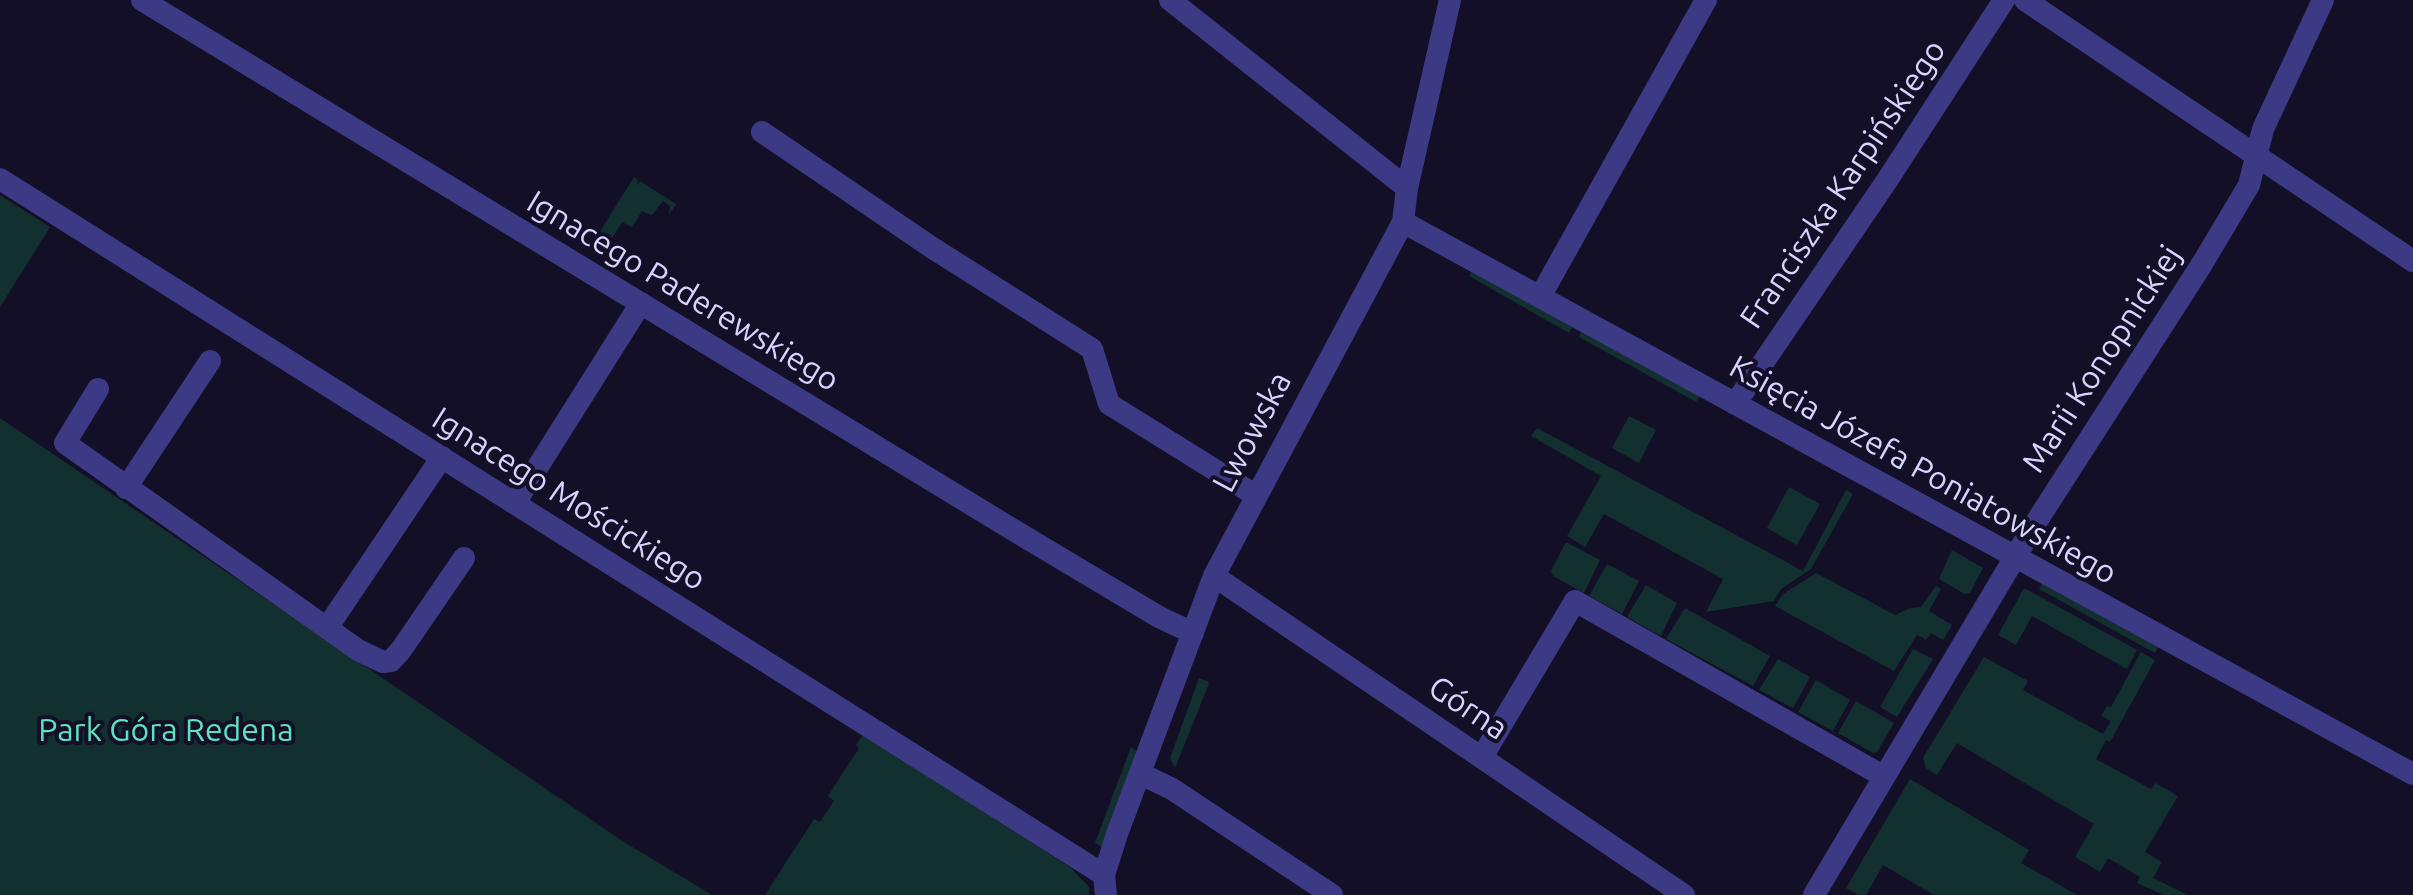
<!DOCTYPE html>
<meta charset="utf-8">
<style>
body{margin:0}
canvas{display:block;background:#130f26}
</style>
<canvas width="2413" height="895"></canvas>
<script>
const context = document.querySelector('canvas').getContext('2d');
context.lineJoin = 'round';
function paint(path, color) { context.fillStyle = color; context.fill(path, 'evenodd'); }
function trace(path, color, width, dash) { context.strokeStyle = color; context.lineWidth = width; context.lineCap = dash ? 'butt' : 'round'; context.setLineDash(dash || []); context.stroke(path); }
function write(font, color, halo, rows, align = 'center') {
  context.font = font + ' Ubuntu,sans-serif'; context.lineWidth = 8; context.setLineDash([]); context.textBaseline = 'middle'; context.strokeStyle = halo; context.fillStyle = color; for (const [text, x, y, turn = 0] of rows) {
    context.save(); context.translate(x, y); context.rotate((+turn || 0) * Math.PI / 180); context.textAlign = isNaN(turn) ? turn : align; if (halo) context.strokeText(text, 0, 0); context.fillText(text, 0, 0); context.restore();
  }
}
paint(new Path2D(`
 M 634,177 L 638,180 L 636,186 L 640,181 L 676,204 L 669,215 L 670,206 L 663,201 L 652,215 L 642,211 L 632,227 L 622,222 L 604,251 L 630,267 L 633,276 L 612,263 L 614,259 L 608,261 L 589,249 Z
 M 0,195 L 50,227 L 0,307 Z
 M 1472,270 L 1573,326 L 1569,333 L 1469,276 Z
 M 1582,331 L 1700,396 L 1696,402 L 1579,337 Z
 M 1629,416 L 1656,430 L 1639,463 L 1612,448 Z
 M 0,418 L 624,842 L 712,895 L 0,895 Z
 M 1537,428 L 1803,571 L 1846,490 L 1853,494 L 1811,569 L 1781,589 L 1774,601 L 1706,612 L 1723,579 L 1604,514 L 1585,547 L 1567,536 L 1601,476 L 1531,436 Z
 M 1789,487 L 1820,504 L 1797,545 L 1767,528 Z
 M 1566,542 L 1600,560 L 1584,593 L 1553,576 L 1551,571 Z
 M 1952,550 L 1983,568 L 1970,593 L 1965,594 L 1939,579 Z
 M 1607,564 L 1639,581 L 1622,614 L 1589,596 Z
 M 1816,573 L 1895,615 L 1910,608 L 1921,607 L 1936,586 L 1941,589 L 1929,611 L 1952,625 L 1943,640 L 1931,633 L 1926,640 L 1917,635 L 1894,671 L 1775,606 L 1783,594 Z
 M 2042,584 L 2158,647 L 2155,653 L 2039,589 Z
 M 1646,585 L 1677,603 L 1661,636 L 1627,617 Z
 M 2024,588 L 2137,650 L 2127,669 L 2032,616 L 2016,645 L 1998,635 Z
 M 1685,608 L 1770,656 L 1753,686 L 1666,639 Z
 M 1913,649 L 1933,659 L 1897,717 L 1880,707 Z
 M 2141,652 L 2155,660 L 2110,742 L 2106,740 L 2096,759 L 2151,789 L 2155,783 L 2178,796 L 2145,852 L 2162,862 L 2153,878 L 2188,895 L 2164,895 L 2137,883 L 2140,877 L 2108,858 L 2100,872 L 2075,857 L 2094,824 L 1957,743 L 1937,775 L 1926,768 L 1923,758 L 1984,657 L 2028,681 L 2023,690 L 2103,734 L 2111,721 L 2101,716 L 2107,706 L 2111,707 Z
 M 1778,659 L 1810,677 L 1793,708 L 1759,690 Z
 M 1199,678 L 1209,682 L 1208,686 L 1175,768 L 1170,758 Z
 M 1816,680 L 1850,700 L 1833,731 L 1798,712 Z
 M 1856,701 L 1894,723 L 1877,752 L 1873,753 L 1838,733 Z
 M 863,735 L 1070,867 L 1089,887 L 1089,895 L 765,895 L 814,819 L 820,822 L 834,801 L 828,796 L 859,748 L 856,745 Z
 M 1131,747 L 1138,752 L 1102,847 L 1095,843 Z
 M 1910,779 L 2029,850 L 2021,863 L 2077,895 L 1934,895 L 1883,865 L 1866,895 L 1858,895 L 1846,888 Z`), '#12302f');
trace(new Path2D(`
 M 142,0 L 1020,534 L 1159,617 L 1193,633
 M 1170,0 L 1407,188
 M 2025,0 L 2413,261
 M 762,132 L 931,247 L 1092,349 L 1109,404 L 1255,495
 M 0,179 L 1104,875
 M 1403,222 L 2413,774
 M 1540,297 L 1706,0
 M 98,389 L 65,443 L 358,650 L 383,662 L 391,661 L 401,650 L 464,558
 M 1735,404 L 1888,179 L 2004,0
 M 126,488 L 210,361
 M 515,503 L 641,303
 M 1214,576 L 1684,895
 M 327,628 L 442,457
 M 1482,757 L 1575,601 L 1883,776
 M 1141,774 L 1172,789 L 1332,895
 M 1106,895 L 1104,875 L 1117,834 L 1214,576 L 1403,222 L 1407,188 L 1450,0
 M 1814,895 L 2033,527 L 2202,264 L 2249,185 L 2263,129 L 2323,0`), '#3d3a85', 22);
write('32px', '#d9d4ff', '#130f26', [
 ["Franciszka Karpińskiego",1843,184,-56],
 ["Ignacego Paderewskiego",683,291,31],
 ["Marii Konopnickiej",2102,359,-57],
 ["Lwowska",1252,432,-62],
 ["Księcia Józefa Poniatowskiego",1923,470,29],
 ["Ignacego Mościckiego",569,499,32],
 ["Górna",1468,708,34]
]);
write('32px', '#5fe0c0', '#130f26', [
 ["Park Góra Redena",166,730]
]);
</script>
